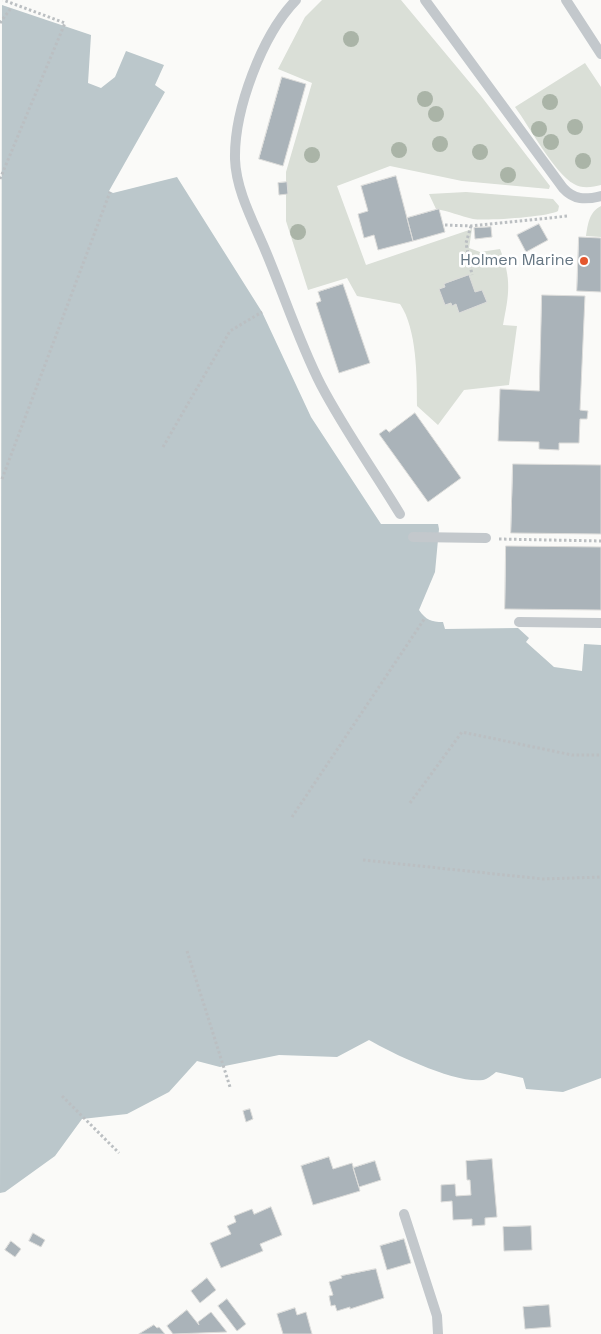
<!DOCTYPE html>
<style>
body{margin:0}
canvas{display:block;background:#fafaf8}
</style>
<canvas width="601" height="1334"></canvas>
<script>
const context = document.querySelector('canvas').getContext('2d');
context.lineJoin = 'round';
function paint(path, color) { context.fillStyle = color; context.fill(path, 'evenodd'); }
function trace(path, color, width, dash) { context.strokeStyle = color; context.lineWidth = width; context.lineCap = dash ? 'butt' : 'round'; context.setLineDash(dash || []); context.stroke(path); }
function write(font, color, halo, rows, align = 'center') {
  context.font = font + ' "Space Grotesk",sans-serif'; context.lineWidth = 5; context.setLineDash([]); context.textBaseline = 'middle'; context.strokeStyle = halo; context.fillStyle = color; for (const [text, x, y, turn = 0] of rows) {
    context.save(); context.translate(x, y); context.rotate((+turn || 0) * Math.PI / 180); context.textAlign = isNaN(turn) ? turn : align; if (halo) context.strokeText(text, 0, 0); context.fillText(text, 0, 0); context.restore();
  }
}
paint(new Path2D(`
 M 322,0 L 401,0 L 481,96 L 550,186 L 549,189 L 462,181 L 390,166 L 337,186 L 366,265 L 472,229 L 469,248 L 480,252 L 500,249 C 512,280 509,294 503,325 L 517,326 L 509,385 L 464,390 L 438,425 L 417,406 C 417,377 417,329 400,304 L 357,296 L 347,278 L 308,290 L 286,221 L 286,172 L 312,83 L 278,69 L 305,17 Z
 M 585,63 L 601,87 L 601,185 C 593,187 582,189 574,184 C 555,174 529,126 515,107 Z
 M 466,192 L 553,199 L 559,206 L 558,211 C 548,217 486,221 473,219 C 460,216 449,211 436,209 L 429,194 Z
 M 601,206 L 601,237 L 586,236 C 588,224 589,212 601,206 Z`), '#dadfd7');
paint(new Path2D(`
 M 2,5 L 91,35 L 88,83 L 101,88 L 115,77 L 126,51 L 164,65 L 155,85 L 165,92 L 109,191 L 113,193 L 177,177 L 262,312 L 311,417 L 381,524 L 438,524 L 439,529 L 435,572 L 419,610 C 426,620 431,622 443,622 L 445,629 L 518,628 L 529,638 L 526,642 L 554,667 L 582,671 L 584,644 L 601,645 L 601,1078 L 563,1092 L 526,1089 L 523,1078 L 496,1072 C 492,1075 488,1079 483,1080 C 456,1084 393,1054 369,1040 L 337,1057 L 279,1055 L 220,1067 L 197,1061 L 169,1092 L 127,1114 L 82,1119 L 55,1156 L 5,1192 L 0,1193 Z`), '#bbc7cb');
const building = new Path2D(`
 M 282,77 L 306,84 L 283,166 L 259,159 Z
 M 396,176 L 413,241 L 378,250 L 374,235 L 364,238 L 358,214 L 368,211 L 361,186 Z
 M 287,182 L 288,194 L 279,195 L 278,183 Z
 M 439,209 L 445,232 L 413,241 L 407,218 Z
 M 539,224 L 548,240 L 526,252 L 517,235 Z
 M 491,227 L 492,237 L 475,239 L 474,228 Z
 M 579,237 L 601,238 L 601,292 L 577,291 Z
 M 469,275 L 475,292 L 482,290 L 487,302 L 459,313 L 456,304 L 452,306 L 451,303 L 445,305 L 439,289 L 445,287 L 444,284 Z
 M 343,284 L 370,363 L 339,373 L 316,303 L 321,301 L 318,292 Z
 M 542,295 L 585,296 L 580,410 L 588,411 L 587,419 L 580,419 L 579,443 L 559,443 L 559,450 L 539,449 L 539,442 L 498,441 L 500,389 L 539,391 Z
 M 415,413 L 461,478 L 428,502 L 379,434 L 386,429 L 389,432 Z
 M 513,464 L 601,465 L 601,534 L 511,533 Z
 M 506,546 L 601,547 L 601,610 L 505,609 Z
 M 250,1109 L 253,1119 L 246,1122 L 243,1111 Z
 M 329,1157 L 333,1169 L 352,1163 L 360,1191 L 313,1205 L 301,1166 Z
 M 492,1159 L 497,1217 L 485,1218 L 485,1225 L 472,1226 L 472,1219 L 453,1220 L 452,1201 L 441,1202 L 441,1185 L 455,1184 L 456,1196 L 471,1195 L 470,1180 L 467,1180 L 466,1161 Z
 M 375,1161 L 381,1180 L 359,1187 L 353,1168 Z
 M 271,1207 L 282,1235 L 260,1244 L 263,1251 L 221,1268 L 210,1243 L 231,1234 L 227,1226 L 236,1222 L 234,1216 L 252,1209 L 254,1214 Z
 M 531,1226 L 532,1250 L 504,1251 L 503,1227 Z
 M 33,1233 L 45,1240 L 41,1247 L 29,1241 Z
 M 404,1239 L 411,1263 L 387,1270 L 380,1246 Z
 M 11,1241 L 21,1249 L 15,1257 L 5,1250 Z
 M 376,1269 L 384,1298 L 350,1309 L 350,1307 L 337,1311 L 335,1305 L 331,1306 L 329,1296 L 333,1295 L 329,1282 L 342,1278 L 341,1276 Z
 M 207,1278 L 216,1290 L 200,1303 L 191,1291 Z
 M 227,1299 L 246,1324 L 237,1331 L 218,1306 Z
 M 549,1305 L 551,1327 L 525,1329 L 523,1307 Z
 M 295,1308 L 297,1315 L 306,1312 L 312,1334 L 283,1334 L 277,1314 Z
 M 187,1310 L 199,1325 L 198,1322 L 211,1312 L 227,1332 L 173,1334 L 167,1326 Z
 M 154,1325 L 157,1328 L 159,1327 L 165,1334 L 139,1334 Z`);
paint(building, '#aab3b9');
trace(building, '#dcdcda', 1);
trace(new Path2D(`
 M 0,23 L 11,8
 M 0,179 L 65,23 L 3,0
 M 445,225 L 471,226 L 568,216
 M 471,226 L 466,243 L 472,275
 M 163,447 L 230,331 L 262,312
 M 2,479 L 110,192
 M 499,539 L 601,541
 M 410,803 L 462,732 L 572,755 L 601,755
 M 292,817 L 425,618
 M 363,860 L 543,879 L 601,877
 M 187,951 L 230,1087
 M 62,1096 L 119,1153`), '#bbbfc2', 3, [2.5, 2.5]);
trace(new Path2D(`
 M 296,0 C 262,35 234,110 235,159 C 236,191 254,223 266,252 C 284,295 300,344 321,385 C 344,429 374,471 400,514
 M 425,0 L 563,188 C 574,200 585,200 601,196
 M 566,0 L 601,54
 M 413,537 L 486,538
 M 519,622 L 601,623
 M 404,1214 L 437,1316 L 438,1334`), '#c3c8cc', 10);
context.fillStyle = '#aab4a7';
for (const [x, y] of [
 [351,39],
 [425,99],
 [550,102],
 [436,114],
 [575,127],
 [539,129],
 [551,142],
 [440,144],
 [399,150],
 [480,152],
 [312,155],
 [583,161],
 [508,175],
 [298,232]
]) { context.beginPath(); context.arc(x, y, 8, 0, 2 * Math.PI); context.fill(); }
for (const [x, y, r, color] of [
 [584,261,5,"#e4572e"]
]) { const dot = new Path2D(); dot.arc(x, y, r, 0, 2 * Math.PI); context.fillStyle = color; context.fill(dot); trace(dot, '#fff', 2); }
write('16px', '#657683', '#fff', [
 ["Holmen Marine",574,261]
], 'right');
</script>
